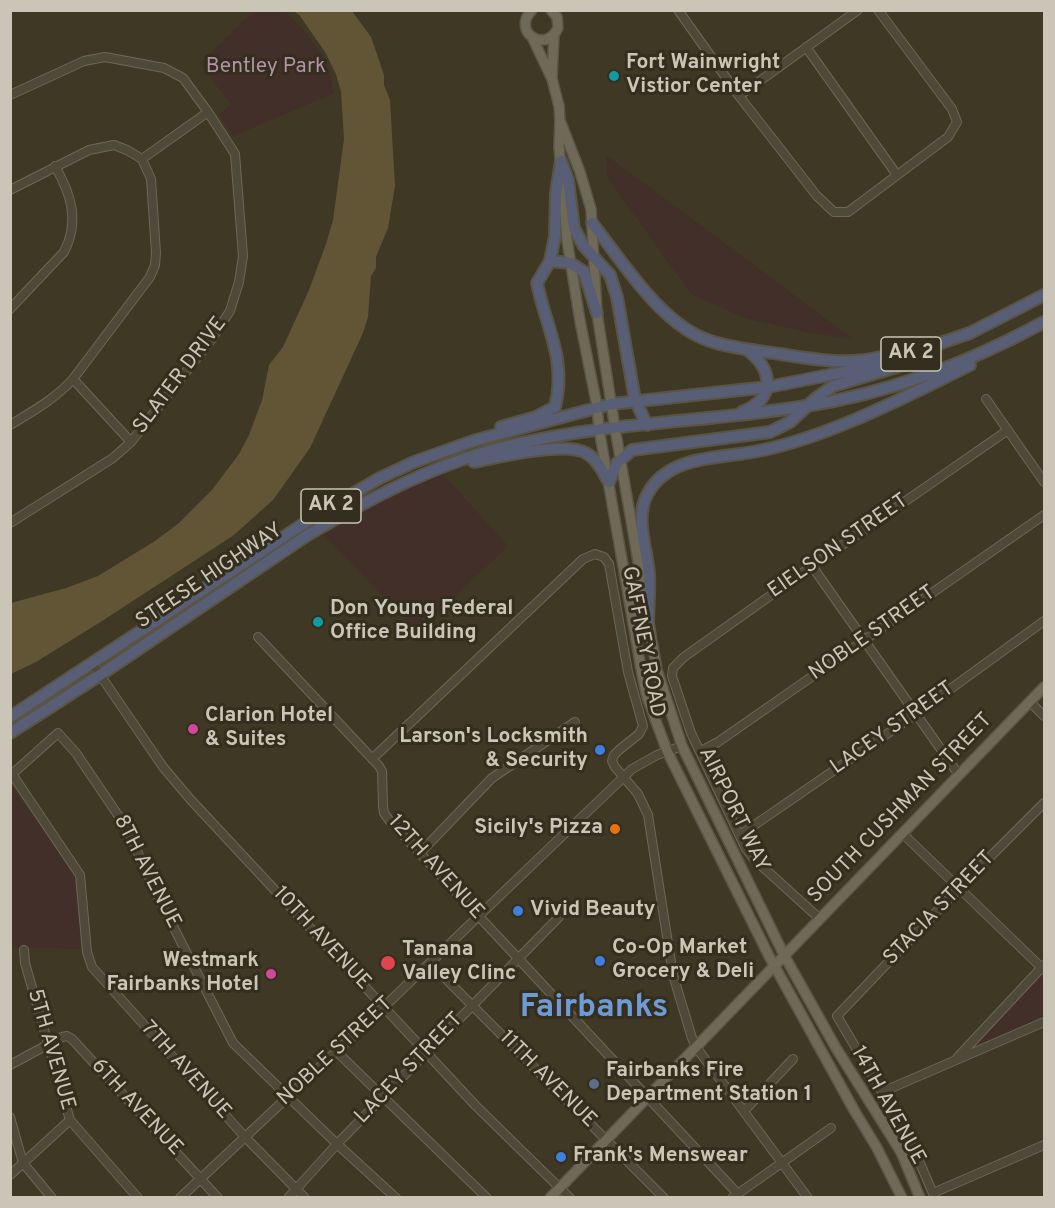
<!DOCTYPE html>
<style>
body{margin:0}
#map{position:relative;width:1055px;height:1208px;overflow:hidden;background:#3f3825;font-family:Overpass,sans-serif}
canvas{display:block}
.frame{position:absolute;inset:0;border:12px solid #cac5b6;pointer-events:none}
</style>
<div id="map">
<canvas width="1055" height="1208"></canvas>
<div class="frame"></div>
</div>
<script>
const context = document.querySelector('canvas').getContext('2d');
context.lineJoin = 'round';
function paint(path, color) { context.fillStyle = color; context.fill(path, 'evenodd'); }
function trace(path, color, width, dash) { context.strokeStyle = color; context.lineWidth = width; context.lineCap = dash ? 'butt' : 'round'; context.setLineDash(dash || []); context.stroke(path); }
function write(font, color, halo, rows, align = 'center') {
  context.font = font + ' Overpass,sans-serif'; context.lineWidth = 6; context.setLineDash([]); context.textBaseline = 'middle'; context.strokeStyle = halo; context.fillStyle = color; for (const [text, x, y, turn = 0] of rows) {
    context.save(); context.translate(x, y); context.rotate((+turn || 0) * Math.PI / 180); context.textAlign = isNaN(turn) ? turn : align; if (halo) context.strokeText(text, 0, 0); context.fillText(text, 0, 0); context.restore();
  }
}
paint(new Path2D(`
 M 254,11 L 284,11 C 304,29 321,48 330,75 C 333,81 331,87 334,93 L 233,136 L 219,114 L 231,105 L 200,63 Z
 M 606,155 L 825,318 L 852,339 L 806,332 L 745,318 L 691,294 L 607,177 Z
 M 443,474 L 508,546 L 418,632 L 323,535 L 387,497 Z
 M 10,784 L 76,877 L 81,949 L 11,947 Z
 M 1044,970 L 1044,1022 L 954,1061 Z`), '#422f29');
paint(new Path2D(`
 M 294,11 L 352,11 L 371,37 L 384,75 L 384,85 L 390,100 L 395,186 L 388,228 L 376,257 L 376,268 L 371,276 L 368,317 L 363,333 L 310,448 L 273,500 L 234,535 L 99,623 L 36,662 L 11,674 L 11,603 L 66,588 L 98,576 L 155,541 L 179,523 L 212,490 L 239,454 L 249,435 L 262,400 L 269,365 L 283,347 L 309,290 L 326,244 L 333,220 L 344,139 L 341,92 L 336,74 L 325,52 L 300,16 Z`), '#615536');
const minor = new Path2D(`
 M 678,10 L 739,96 L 817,196 L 834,212 L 848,212 L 948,137 L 957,122 L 952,109 L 878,10
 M 806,47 L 897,175
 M 10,95 L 84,61 L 105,57 L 164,68 L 183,78 L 208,112 L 235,154 L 243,256 L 239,282 L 230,311 L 211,340 L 131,442 L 113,458 L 10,523
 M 739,96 L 858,10
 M 142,159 L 208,112
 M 10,190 L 89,150 L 114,145 L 127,150 L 142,159 L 151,179 L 156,253 L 155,265 L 150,277 L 73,379 C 55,399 33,411 10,425
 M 10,309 L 64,252 C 80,221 71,194 55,166
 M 73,379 L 131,442
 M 986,399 L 1044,482
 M 812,566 L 959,775
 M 258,637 L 379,766 L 382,771 L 383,806 L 384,813 L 389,820 L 737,1193
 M 92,663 L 163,767 L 190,799 L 476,1106 L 570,1198
 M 1030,702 L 1044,716
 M 701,751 L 718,742 L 1044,515
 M 372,759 L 583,559 L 595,554 L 604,557 L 609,564 L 628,672 L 643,726 L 639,734 L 619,750 L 614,755 L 612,761 L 615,767 L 638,794 L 648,815 L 673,975 L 692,1038 L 696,1047 L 808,1198
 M 12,774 L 80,875 L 87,952 L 92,967 L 245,1137 L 305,1198
 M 10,776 L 58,733 L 76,753 L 126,827 L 159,899 L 233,1043 L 337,1144 L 396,1198
 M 902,833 L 1044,970
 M 740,835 L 916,714 L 1044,621
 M 421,852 L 492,778 L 575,722
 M 820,919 L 754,859 L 746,849 L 691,733 L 672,676 L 673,668 L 684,657 L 812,566 L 1008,430
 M 24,950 L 25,963 L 70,1120 L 138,1198
 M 430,963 L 664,1198
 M 336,1051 L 487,1198
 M 957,1058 L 1044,965
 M 10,1065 L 62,1037 L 67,1036 L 72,1039 L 218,1198
 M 882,1092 L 1044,1022
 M 744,1111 L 793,1059
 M 10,1117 L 23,1163 L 52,1198
 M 10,1175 L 70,1120
 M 933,1193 L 1044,1145
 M 180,1198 L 389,1002 L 632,769 L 657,755 L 682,746
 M 288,1198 L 337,1144 L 559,917
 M 732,1198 L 831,1128
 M 935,1198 L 919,1161 L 882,1092 L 837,1016 L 960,887 L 1044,803`);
const major = new Path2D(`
 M 532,10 C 511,31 545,55 558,28 L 557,17 L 551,10
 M 532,37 L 552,79 L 559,106 L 560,121 L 559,147 L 567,240 L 580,321 L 597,406 L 599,429 L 642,674 L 647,697 L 667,751 L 769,956 L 854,1110 L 877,1148 L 902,1198
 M 552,77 L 554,35
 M 561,123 L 580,172 L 591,209 L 597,313 L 615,428 L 657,670 L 682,746 L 784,955 L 836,1048 L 901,1152 L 920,1198
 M 550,1198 L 1044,687`);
const highway = new Path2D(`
 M 561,161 L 568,180 L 574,228 L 583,245 L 610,275 L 617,297 L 635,400 L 647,425
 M 592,223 C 623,262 661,325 710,341 C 734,349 761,351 786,355 C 818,360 849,365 881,357
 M 550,261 L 570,263 L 584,272 L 597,313
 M 742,412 C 777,398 773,369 746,349
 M 501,427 L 536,417 L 555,407 C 567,359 546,328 537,283 L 550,261 L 555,236 L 556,193 L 561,161
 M 474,462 C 498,457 565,441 586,453 C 597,459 602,471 609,482
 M 609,482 L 617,463 L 632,450 L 770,432 L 790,422 L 815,399 L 833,386 L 916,361 L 931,354
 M 648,624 C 648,608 650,591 649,574 C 647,548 634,517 648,493 C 670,454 720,459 758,451 C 827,438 907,396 970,365
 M 10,717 L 326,509 L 380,478 L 414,462 L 473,441 L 611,404 L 768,387 L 870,367 L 970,333 L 1044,295
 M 10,733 L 100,675 L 306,536 C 372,497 438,462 513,445 C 609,422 709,422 806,406 C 889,393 971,362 1044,322`);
trace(minor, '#6d6757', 10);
trace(major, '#5b5546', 12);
trace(highway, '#5a5444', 14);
trace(minor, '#4f4939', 8);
trace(major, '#6f6958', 9);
trace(highway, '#575e75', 10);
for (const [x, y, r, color] of [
 [614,76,6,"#0f9aa8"],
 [318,622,6,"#0f9aa8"],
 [193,729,6,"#d1479c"],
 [600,750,6,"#3f7fe0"],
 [615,829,6,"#e8710a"],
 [518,911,6,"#3f7fe0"],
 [600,961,6,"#3f7fe0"],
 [388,963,8,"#e0444e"],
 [271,974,6,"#d1479c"],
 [594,1084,6,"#5c6f8a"],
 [561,1157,6,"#3f7fe0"]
]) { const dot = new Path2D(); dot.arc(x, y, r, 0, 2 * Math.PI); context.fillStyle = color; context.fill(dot); trace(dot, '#342e1e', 2); }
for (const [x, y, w] of [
 [911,354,60],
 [331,506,60]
]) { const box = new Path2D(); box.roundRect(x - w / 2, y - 17, w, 34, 4.5); context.fillStyle = '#342e1e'; context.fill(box); trace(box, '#cac5b6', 1.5); }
write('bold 20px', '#cac5b6', null, [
 ["AK 2",911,354],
 ["AK 2",331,506]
]);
write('bold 21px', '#cac5b6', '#342e1e', [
 ["Fort Wainwright",626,64],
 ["Vistior Center",626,88],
 ["Don Young Federal",330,610],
 ["Office Building",330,634],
 ["Clarion Hotel",205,717],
 ["& Suites",205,741],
 ["Larson's Locksmith",588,738,"right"],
 ["& Security",588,762,"right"],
 ["Sicily's Pizza",603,829,"right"],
 ["Vivid Beauty",530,911],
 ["Co-Op Market",612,949],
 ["Grocery & Deli",612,973],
 ["Tanana",402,951],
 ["Valley Clinc",402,975],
 ["Westmark",259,962,"right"],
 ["Fairbanks Hotel",259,986,"right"],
 ["Fairbanks Fire",606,1072],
 ["Department Station 1",606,1096],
 ["Frank's Menswear",573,1157]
], 'left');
write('21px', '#b392a7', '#342e1e', [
 ["Bentley Park",266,68]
]);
write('21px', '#cac5b6', '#342e1e', [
 ["SLATER DRIVE",181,376,-53],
 ["EIELSON STREET",839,547,-35],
 ["STEESE HIGHWAY",210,577,-34],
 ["NOBLE STREET",873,634,-35],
 ["GAFFNEY ROAD",642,642,79],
 ["LACEY STREET",893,729,-35],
 ["SOUTH CUSHMAN STREET",901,809,-46],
 ["AIRPORT WAY",733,810,64],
 ["12TH AVENUE",435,868,48],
 ["8TH AVENUE",146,872,63],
 ["STACIA STREET",940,909,-46],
 ["10TH AVENUE",321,939,47],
 ["5TH AVENUE",50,1050,74],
 ["NOBLE STREET",336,1052,-43],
 ["LACEY STREET",410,1069,-46],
 ["7TH AVENUE",185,1071,48],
 ["11TH AVENUE",547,1080,45],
 ["14TH AVENUE",887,1106,61],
 ["6TH AVENUE",136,1108,47]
]);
write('bold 33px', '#6f9ad6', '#342e1e', [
 ["Fairbanks",594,1009]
]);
</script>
